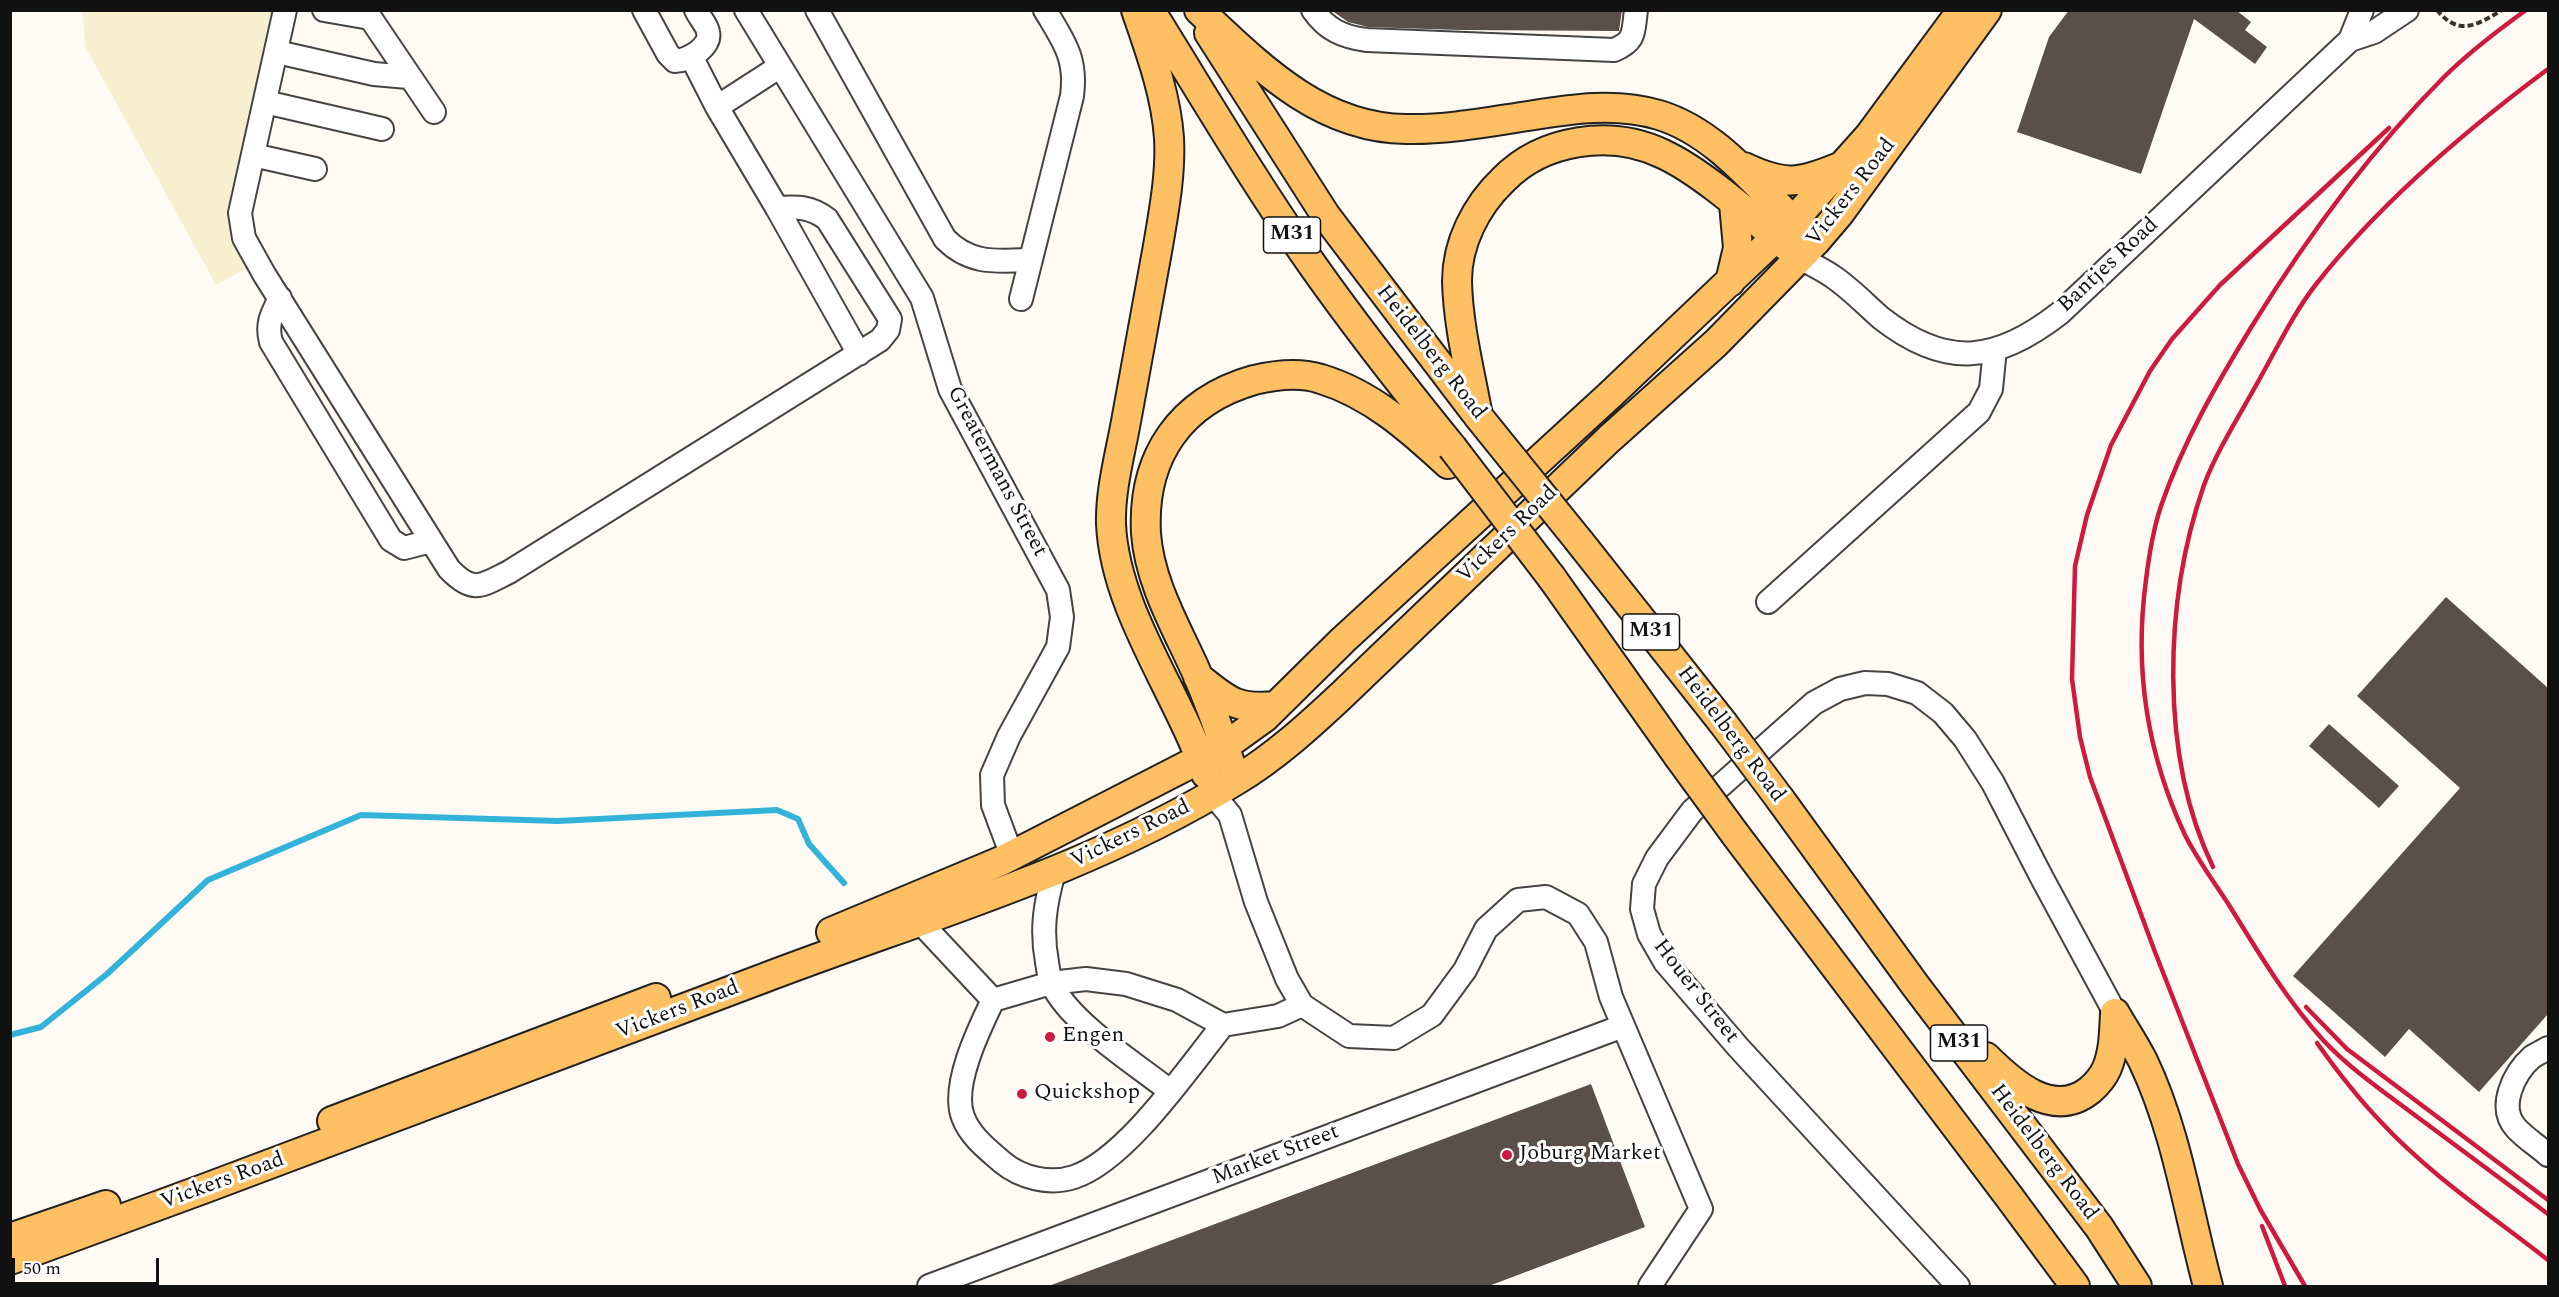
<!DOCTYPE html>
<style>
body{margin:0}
#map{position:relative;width:2559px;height:1297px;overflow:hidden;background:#fffbf4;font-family:Spectral,serif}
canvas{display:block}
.frame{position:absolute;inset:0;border:12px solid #111;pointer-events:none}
.scale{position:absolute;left:12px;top:1258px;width:147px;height:27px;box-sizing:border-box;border:3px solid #111;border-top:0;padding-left:8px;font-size:18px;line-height:21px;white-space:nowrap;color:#111;-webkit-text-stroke:4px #fff;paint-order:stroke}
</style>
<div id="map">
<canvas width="2559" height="1297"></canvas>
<div class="frame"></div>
<div class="scale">50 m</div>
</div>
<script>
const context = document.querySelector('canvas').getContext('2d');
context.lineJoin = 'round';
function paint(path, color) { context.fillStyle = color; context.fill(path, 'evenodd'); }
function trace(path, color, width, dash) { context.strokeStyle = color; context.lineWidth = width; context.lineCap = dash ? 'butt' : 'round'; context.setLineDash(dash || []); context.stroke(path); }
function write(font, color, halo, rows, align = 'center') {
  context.font = font + ' Spectral,serif'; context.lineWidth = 6; context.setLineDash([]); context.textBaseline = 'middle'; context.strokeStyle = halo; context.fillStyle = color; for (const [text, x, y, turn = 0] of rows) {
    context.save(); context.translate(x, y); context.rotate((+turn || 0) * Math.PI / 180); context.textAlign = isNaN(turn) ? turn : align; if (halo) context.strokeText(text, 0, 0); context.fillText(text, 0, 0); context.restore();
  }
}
paint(new Path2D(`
 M 82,11 L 277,11 L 232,224 L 247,268 L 216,285 L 86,48 Z`), '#f8efd1');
trace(new Path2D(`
 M 10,1035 L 41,1027 L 107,974 L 208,880 L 361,815 L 558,821 L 777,810 L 798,819 L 809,844 L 844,883`), '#34b3da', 6);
paint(new Path2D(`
 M 1331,10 L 1622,10 L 1619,31 L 1460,30 L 1368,27 L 1348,22 Z
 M 2069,10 L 2236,10 L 2251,22 L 2245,30 L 2267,47 L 2255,64 L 2194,19 L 2141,174 L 2017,132 L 2049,37 Z
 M 2446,597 L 2548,688 L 2548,1014 L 2479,1092 L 2409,1029 L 2385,1057 L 2293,976 L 2460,788 L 2357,696 Z
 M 2329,724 L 2399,786 L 2379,808 L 2309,746 Z
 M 1591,1084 L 1645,1227 L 1486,1287 L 1046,1287 Z`), '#5b4f4c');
const minor = new Path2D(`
 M 285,10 L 240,213 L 244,238 L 264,274 L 449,569 C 473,594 481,586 509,572 L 880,340 L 888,330 L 890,319 L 827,219 C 810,206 797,207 777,208
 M 324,10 L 370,18
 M 365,10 L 434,112
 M 644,10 L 668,54 L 675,61 C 687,61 712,47 708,32 C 707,25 699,17 696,10
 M 746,10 L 922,298 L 950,389 L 1058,590 L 1062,617 L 1058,647 L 1009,736 L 992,775 L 993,805 L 1012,856
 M 817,10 L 945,239 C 971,265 996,261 1031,260
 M 1313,10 C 1327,30 1343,37 1367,40 L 1614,50 C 1636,41 1633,32 1636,10
 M 2350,40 L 2362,10
 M 277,52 L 374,74 L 408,77
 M 691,56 L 717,107
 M 779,67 L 717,107 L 777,208 L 859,354
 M 265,102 L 382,129
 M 253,155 L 315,169
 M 1800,258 C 1811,264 1822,269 1832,276 C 1850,288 1865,304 1881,318 C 1946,369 1996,363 2060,313 L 2350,40 L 2374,32 L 2407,10
 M 280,298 C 272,314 266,324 271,342 L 391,540 L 404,548 L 431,541
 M 1021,299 L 1072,96 C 1077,58 1064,42 1045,10
 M 1768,602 L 1979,412 L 1991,389 L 1995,349
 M 1212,793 L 1230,815 L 1256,902 L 1287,979 L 1302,1005 L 1349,1036 L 1394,1038 L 1432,1015 L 1465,970 L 1486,929 L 1518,900 L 1546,897 L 1578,914 L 1596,942 L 1611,997 L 1701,1209 L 1650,1286
 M 1054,872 C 1045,904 1041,930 1047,962 C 1048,969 1049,978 1052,984 C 1070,1023 1136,1064 1170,1091
 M 920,922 L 993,1000 L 1051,983 L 1086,979 L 1126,984 L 1177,1000 L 1223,1025 L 1278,1016 L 1302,1005
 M 993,1000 C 979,1029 951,1086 963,1117 C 970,1136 987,1149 1002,1162 C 1021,1178 1050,1185 1074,1177 C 1126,1160 1189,1067 1223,1025
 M 2548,1048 C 2543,1051 2537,1054 2532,1057 C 2514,1073 2497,1107 2516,1128 C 2525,1138 2538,1146 2548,1155
 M 929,1286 L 1623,1026
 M 1958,1286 L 1738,1047 L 1665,962 L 1649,934 L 1642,909 L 1644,884 L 1657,858 L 1692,811 L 1814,703 L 1840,689 L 1865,683 L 1888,684 L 1917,693 L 1943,713 L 1965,739 L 1993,783 L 2042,878 L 2115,1013`);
const major = new Path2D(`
 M 1136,10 C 1150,51 1166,94 1169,138 C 1171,174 1164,210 1158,246 C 1148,303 1137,359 1127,416 C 1121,451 1110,489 1111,524 C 1115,611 1178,692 1206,774
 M 1150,10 C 1203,95 1254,182 1311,263 C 1356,327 1404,388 1452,447
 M 1199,10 C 1259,66 1319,128 1406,129 C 1447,130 1488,122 1528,116 C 1571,109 1616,102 1659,115 C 1719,133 1761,192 1806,233
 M 1209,33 L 1326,216 L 1475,412
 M 1744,167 C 1786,187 1800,183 1842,166
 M 1730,282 L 1738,248 L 1734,204
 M 1478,416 C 1470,372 1458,326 1457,281 C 1457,243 1476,206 1503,180 C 1543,139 1611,129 1663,154 C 1704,173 1755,220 1790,249
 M 1579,541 L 1723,723
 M 1552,578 L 1678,756
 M 1198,677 C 1228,701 1236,710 1276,706
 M 1230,763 C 1220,731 1208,699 1195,669 C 1176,627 1149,581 1146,533 C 1142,457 1180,401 1254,380 C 1275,375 1300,372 1321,379 C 1371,394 1410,429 1448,464
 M 1780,799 L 1915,985 L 2099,1227 L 2137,1286
 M 1735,834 L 2010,1198 L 2075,1286
 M 831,932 L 1001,861 L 1225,746 L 1264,718 L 1343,640 L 1610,395 L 1793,221 L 1869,136 L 1962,10
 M 2115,1013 C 2124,1029 2135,1045 2143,1061 C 2177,1132 2188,1212 2208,1286
 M 1986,1057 C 2012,1083 2053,1120 2090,1090 C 2097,1084 2103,1077 2107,1068 C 2114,1051 2114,1032 2115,1013
 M 332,1121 L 656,998
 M 10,1238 L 106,1205
 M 10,1260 C 262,1168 513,1074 764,978 C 924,917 1089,871 1235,781 C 1275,757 1310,725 1343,694 L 1609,439 L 1716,343 L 1816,241 L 1839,214 L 1987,10`);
trace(minor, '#444', 26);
trace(major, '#222', 32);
trace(new Path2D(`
 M 2437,10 C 2459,37 2477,25 2502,10`), '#333', 4, [6, 3]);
trace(minor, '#fff', 22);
trace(major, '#ffc064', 28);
trace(new Path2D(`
 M 2526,10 C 2497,31 2469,52 2444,77 C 2370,151 2307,237 2252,326 C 2217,383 2183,442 2161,506 C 2153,530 2149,555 2146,580 C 2134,668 2147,754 2185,835 C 2197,859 2214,882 2229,905 C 2258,952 2286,999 2323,1040 C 2350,1069 2384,1092 2416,1116 C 2460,1149 2504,1181 2548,1214
 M 2213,867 C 2159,755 2164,600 2204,485 C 2217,450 2241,413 2259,380 C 2277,348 2294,312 2317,283 C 2381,202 2466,130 2548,69
 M 2306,1007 L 2347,1049 L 2548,1200
 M 2317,1043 C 2337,1071 2358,1098 2381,1122 C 2430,1175 2492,1216 2548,1260
 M 2262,1226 L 2285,1286
 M 2305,1286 L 2260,1209 L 2238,1164 L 2155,952 L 2090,777 L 2080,737 L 2072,679 L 2075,566 L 2087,515 L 2111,445 L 2150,371 L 2172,339 L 2220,285 L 2389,128`), '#cf1a40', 4.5);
const majorBridge = new Path2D(`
 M 1478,416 L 1579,541
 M 1452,447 L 1552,578
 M 1723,723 L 1780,799
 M 1678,756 L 1735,834`);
trace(majorBridge, '#222', 32, []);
trace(majorBridge, '#ffc064', 28);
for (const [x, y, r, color] of [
 [1050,1037,6,"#cf1a40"],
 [1022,1094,6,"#cf1a40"],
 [1507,1155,6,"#cf1a40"]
]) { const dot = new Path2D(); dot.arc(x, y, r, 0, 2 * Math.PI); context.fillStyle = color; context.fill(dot); trace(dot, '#fff', 2); }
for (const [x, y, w] of [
 [1292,235,57],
 [1651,632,57],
 [1959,1043,57]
]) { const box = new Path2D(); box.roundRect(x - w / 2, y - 18, w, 36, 4.5); context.fillStyle = '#fff'; context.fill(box); trace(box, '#111', 1.5); }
write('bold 21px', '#111', null, [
 ["M31",1292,235],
 ["M31",1651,632],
 ["M31",1959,1043]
]);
write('22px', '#111', '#fff', [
 ["Vickers Road",1852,193,-52],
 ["Bantjes Road",2109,266,-43],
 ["Heidelberg Road",1430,353,52],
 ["Greatermans Street",996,472,62],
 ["Vickers Road",1508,535,-44],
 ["Heidelberg Road",1730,735,53],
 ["Vickers Road",1131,835,-26],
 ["Houer Street",1695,992,52],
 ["Vickers Road",678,1011,-21],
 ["Heidelberg Road",2043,1153,53],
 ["Market Street",1276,1156,-21],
 ["Vickers Road",223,1182,-20]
]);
write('22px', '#111', '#fff', [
 ["Engen",1062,1037],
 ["Quickshop",1034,1094],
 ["Joburg Market",1519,1155]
], 'left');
</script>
